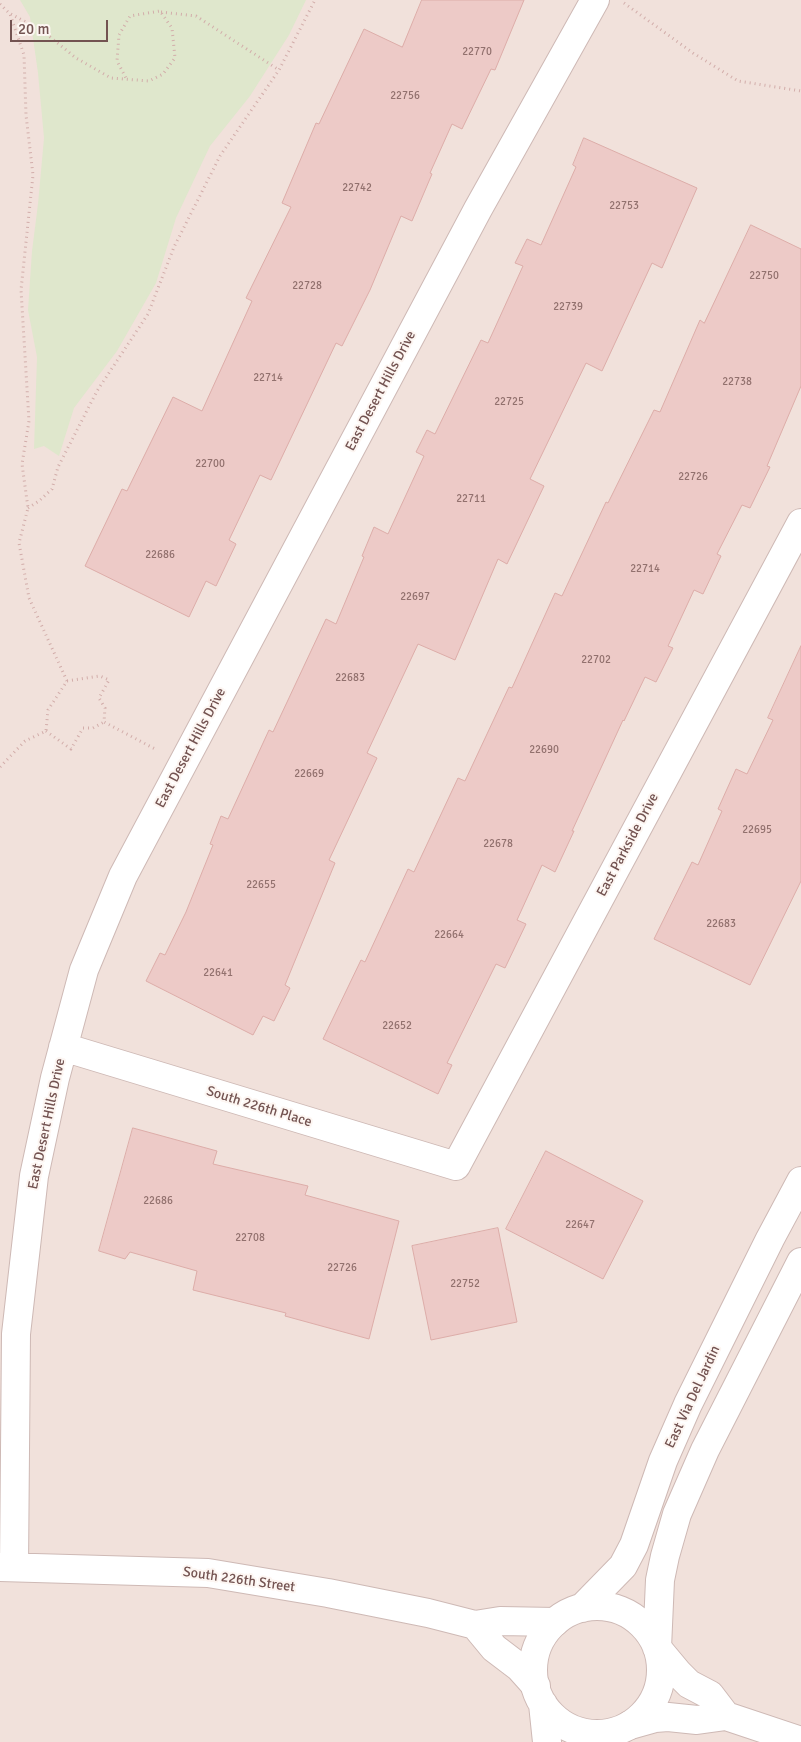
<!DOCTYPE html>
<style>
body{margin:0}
#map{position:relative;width:801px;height:1742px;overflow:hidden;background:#fbf0ec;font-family:Signika,sans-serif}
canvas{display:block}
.scale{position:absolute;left:10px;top:20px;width:98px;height:22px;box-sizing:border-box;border:2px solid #735351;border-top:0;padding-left:6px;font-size:15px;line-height:18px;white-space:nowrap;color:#735351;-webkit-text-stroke:4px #fdf6f2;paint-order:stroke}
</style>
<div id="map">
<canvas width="801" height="1742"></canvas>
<div class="scale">20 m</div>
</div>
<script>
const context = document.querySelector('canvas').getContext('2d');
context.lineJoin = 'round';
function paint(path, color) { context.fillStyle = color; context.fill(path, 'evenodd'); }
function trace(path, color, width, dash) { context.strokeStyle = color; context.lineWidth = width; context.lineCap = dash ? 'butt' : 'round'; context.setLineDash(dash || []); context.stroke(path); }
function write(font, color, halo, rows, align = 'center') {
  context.font = font + ' Signika,sans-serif'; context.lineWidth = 4; context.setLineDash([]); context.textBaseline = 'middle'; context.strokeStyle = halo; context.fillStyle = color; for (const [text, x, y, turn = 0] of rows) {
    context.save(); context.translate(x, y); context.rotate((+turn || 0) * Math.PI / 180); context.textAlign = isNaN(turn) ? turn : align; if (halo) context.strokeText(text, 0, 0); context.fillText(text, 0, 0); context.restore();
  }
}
paint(new Path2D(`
 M 0,0 L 801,0 L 801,1742 L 0,1742 Z`), '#f1e1db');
paint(new Path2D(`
 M 20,0 L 306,0 L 289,35 L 250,96 L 210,146 L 176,218 L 156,283 L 117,351 L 74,408 L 59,456 L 44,446 L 34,449 L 37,357 L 28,310 L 32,251 L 38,204 L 44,138 L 38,73 L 30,17 Z`), '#dfe7cc');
const building = new Path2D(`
 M 422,0 L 524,0 L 495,70 L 491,69 L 462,129 L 452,124 L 430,173 L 432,174 L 412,221 L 401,216 L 370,290 L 342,346 L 336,343 L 271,480 L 260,475 L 229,540 L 236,544 L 216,586 L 206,581 L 189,617 L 85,566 L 122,489 L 127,491 L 173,397 L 202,411 L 252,301 L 246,298 L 291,207 L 282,203 L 316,123 L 319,124 L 364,29 L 402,47 Z
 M 584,138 L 697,188 L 662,268 L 652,263 L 602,371 L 586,363 L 530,479 L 544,486 L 507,564 L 498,559 L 455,660 L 418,644 L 367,753 L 377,758 L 329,860 L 335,863 L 285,985 L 290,988 L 274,1021 L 263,1016 L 253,1035 L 146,981 L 160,953 L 165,955 L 186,912 L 213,845 L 210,844 L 221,816 L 228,819 L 269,730 L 273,732 L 326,619 L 336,624 L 364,557 L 362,556 L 374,527 L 388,534 L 424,456 L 416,452 L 427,430 L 435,434 L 481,340 L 488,343 L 523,266 L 515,263 L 527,239 L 541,245 L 576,167 L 573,165 Z
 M 751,225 L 801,249 L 801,386 L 767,466 L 770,467 L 750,508 L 742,505 L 717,554 L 721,556 L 703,594 L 694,590 L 668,646 L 673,648 L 656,682 L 645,677 L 624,721 L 623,720 L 572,831 L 574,831 L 555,872 L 542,865 L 517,920 L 526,924 L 505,968 L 496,964 L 447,1063 L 452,1065 L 438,1094 L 323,1039 L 361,960 L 365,962 L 408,869 L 414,872 L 458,778 L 465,781 L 509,687 L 512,688 L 555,593 L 562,596 L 606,502 L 608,503 L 654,410 L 660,412 L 700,320 L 704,323 Z
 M 801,646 L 801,881 L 750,985 L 654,939 L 692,862 L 698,865 L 722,811 L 718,809 L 736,769 L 747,774 L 773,720 L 768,718 Z
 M 133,1128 L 217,1151 L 213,1164 L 308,1186 L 305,1195 L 399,1221 L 369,1339 L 285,1316 L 286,1313 L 193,1290 L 197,1271 L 130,1252 L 125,1259 L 99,1251 Z
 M 546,1151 L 643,1201 L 603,1279 L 506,1229 Z
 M 498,1228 L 517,1322 L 431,1340 L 412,1246 Z`);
paint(building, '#edcac7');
trace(building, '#ddada9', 1);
const minor = new Path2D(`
 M 63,1047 L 456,1166 L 801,523
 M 0,1567 L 208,1573 L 328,1593 L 428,1613 L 475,1625 L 500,1621 L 555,1622
 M 14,1567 L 16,1334 L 34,1176 L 55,1078 L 84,970 L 123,876 L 478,209 L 595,0
 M 475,1625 L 494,1648 L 519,1667 L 536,1686
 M 658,1649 L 678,1673 L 689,1684 L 710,1695 L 726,1716
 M 630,1725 L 655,1718 L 668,1717 L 697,1720 L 726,1716 L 801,1741`);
const tertiary = new Path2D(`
 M533 1670a64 64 0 1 1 128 0a64 64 0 1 1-128 0Z
 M 582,1608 L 623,1566 L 634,1545 L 663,1461 L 688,1404 L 770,1239 L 801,1181
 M 657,1648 L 660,1580 L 665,1556 L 677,1514 L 705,1450 L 801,1262
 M 543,1704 L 547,1742`);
trace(minor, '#ceb9b5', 30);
trace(tertiary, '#ceb9b5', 30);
trace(new Path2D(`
 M 624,3 L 693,53 L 738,81 L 801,91
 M 0,4 L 10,14 L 24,55 L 26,115 L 33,175 L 21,290 L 29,421 L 22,464 L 28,508 L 19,543 L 29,598 L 67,681 L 48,710 L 46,731 L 25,741 L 0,767
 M 161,12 L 196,16 L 279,70
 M 11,14 L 44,32 L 76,58 L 111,78 L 149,81 L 163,74 L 175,58 L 172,28 L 160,11 L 130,16 L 119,35 L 117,61 L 127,80
 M 28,508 L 39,501 L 52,489 L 58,467 L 97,391 L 148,314 L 174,247 L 220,156 L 279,70 L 315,0
 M 67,681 L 100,676 L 109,680 L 99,698 L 105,708 L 104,722 L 157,750
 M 46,731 L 71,749 L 83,728 L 93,728 L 104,722`), '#d2adaa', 3, [1, 4]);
trace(minor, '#fff', 28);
trace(tertiary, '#fff', 28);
write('11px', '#92716e', null, [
 ["22770",477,52],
 ["22756",405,96],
 ["22742",357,188],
 ["22753",624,206],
 ["22750",764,276],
 ["22728",307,286],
 ["22739",568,307],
 ["22714",268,378],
 ["22738",737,382],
 ["22725",509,402],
 ["22700",210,464],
 ["22726",693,477],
 ["22711",471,499],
 ["22686",160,555],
 ["22714",645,569],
 ["22697",415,597],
 ["22702",596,660],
 ["22683",350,678],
 ["22690",544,750],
 ["22669",309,774],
 ["22695",757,830],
 ["22678",498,844],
 ["22655",261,885],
 ["22683",721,924],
 ["22664",449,935],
 ["22641",218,973],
 ["22652",397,1026],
 ["22686",158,1201],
 ["22647",580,1225],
 ["22708",250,1238],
 ["22726",342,1268],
 ["22752",465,1284]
]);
write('14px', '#735351', '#fdf6f2', [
 ["East Desert Hills Drive",381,391,-62],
 ["East Desert Hills Drive",191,748,-62],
 ["East Parkside Drive",628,845,-62],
 ["South 226th Place",259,1107,17],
 ["East Desert Hills Drive",47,1124,-78],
 ["East Via Del Jardin",693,1397,-65],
 ["South 226th Street",239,1580,8]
]);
</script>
